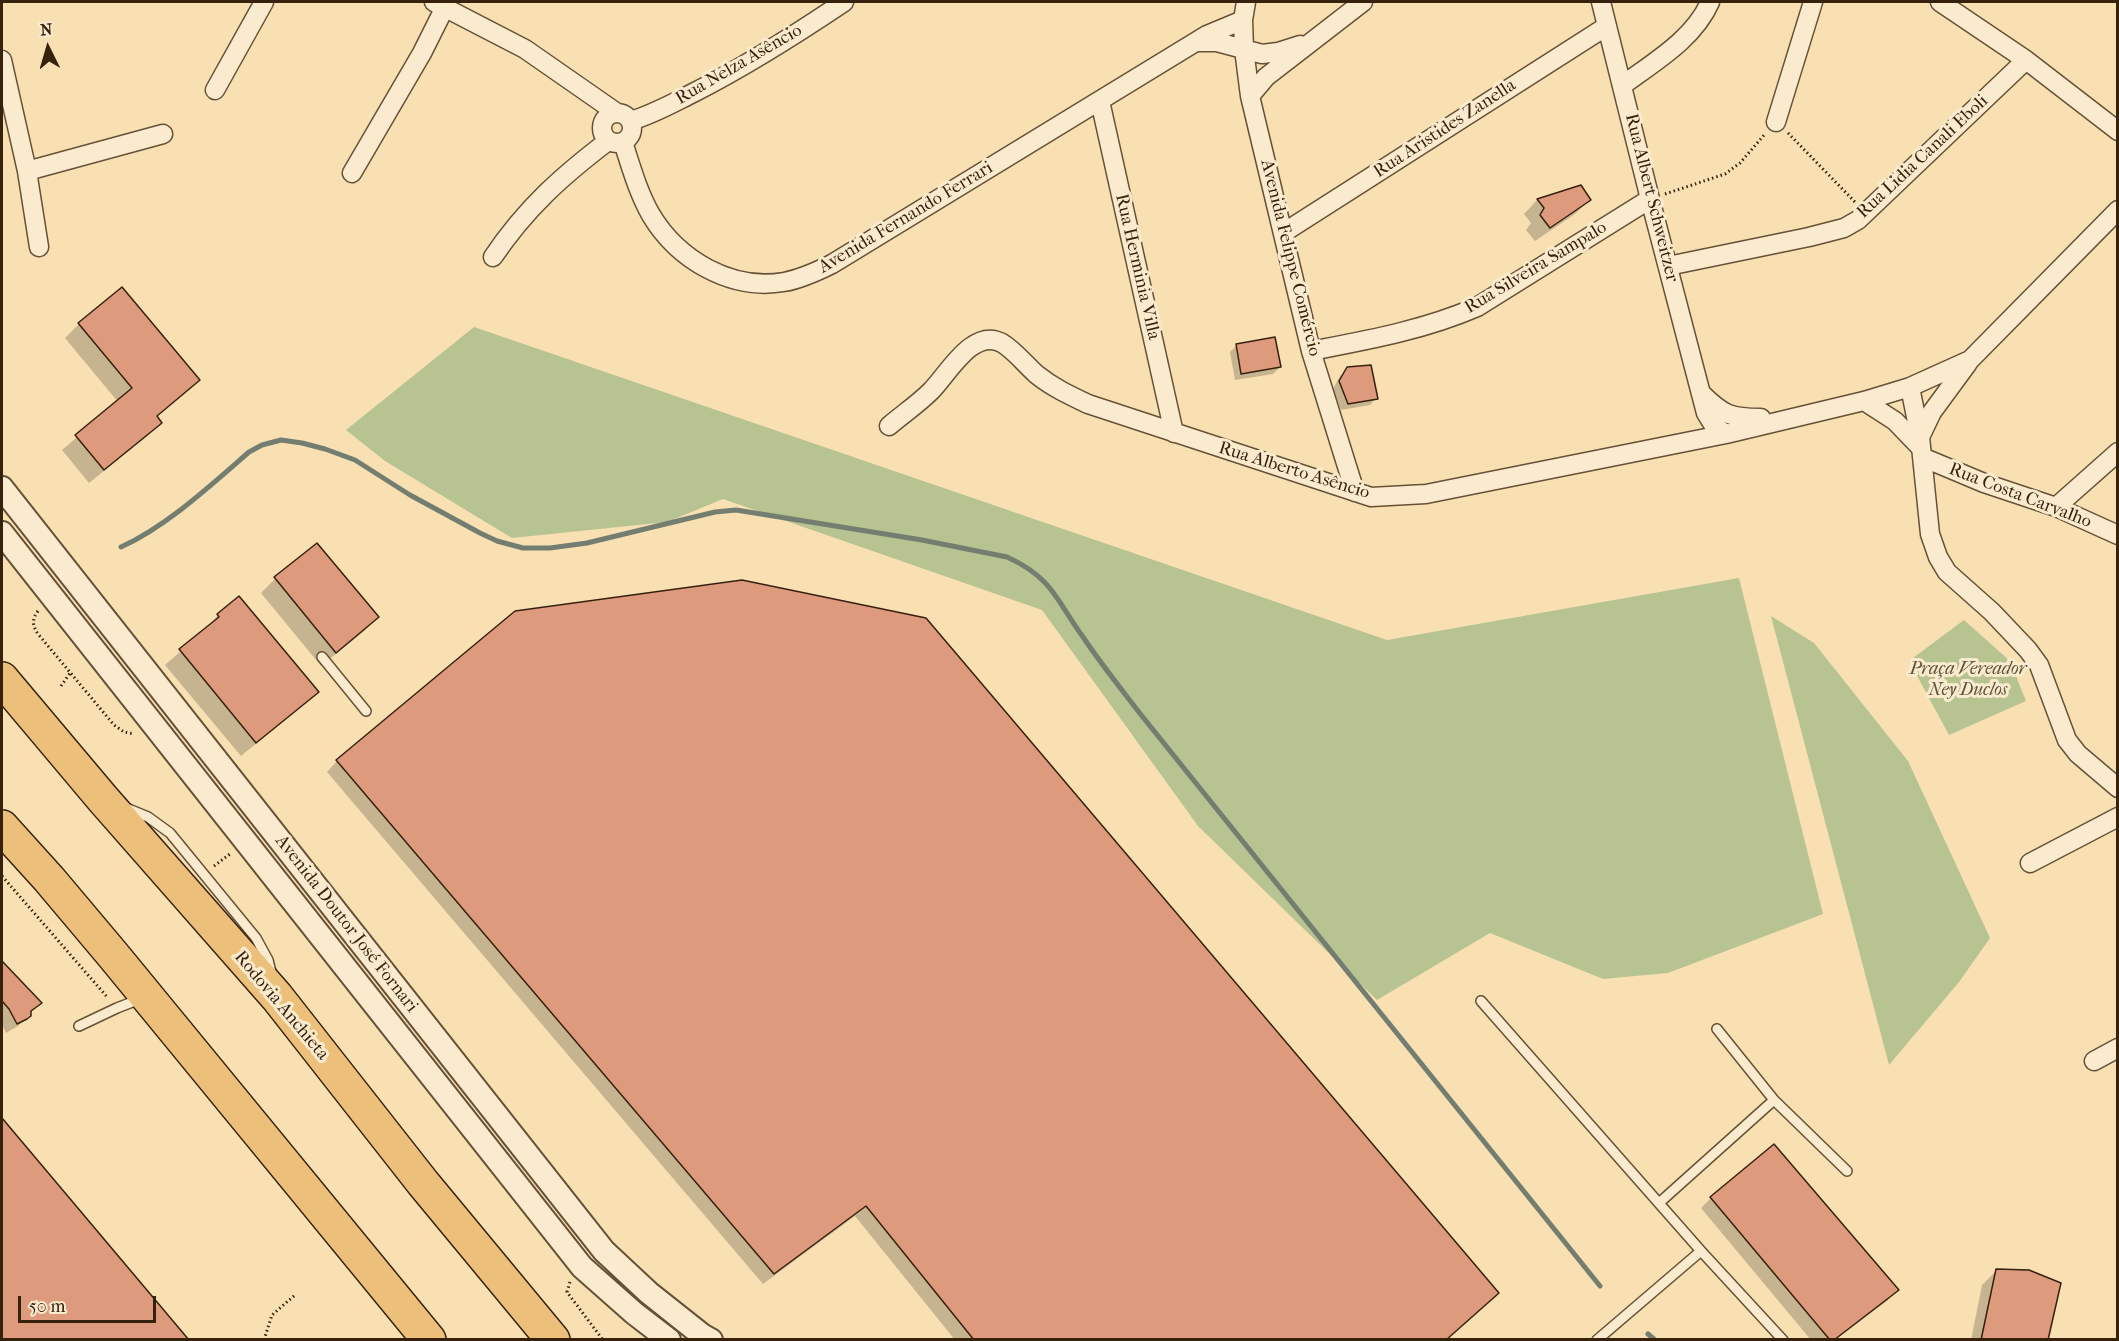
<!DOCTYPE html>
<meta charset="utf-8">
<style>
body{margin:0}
#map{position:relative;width:2119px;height:1341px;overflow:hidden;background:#f8e0b3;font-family:"IM FELL French Canon",serif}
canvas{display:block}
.frame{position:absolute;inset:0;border:3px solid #36210d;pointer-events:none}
.north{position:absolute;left:18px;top:18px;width:60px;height:60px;-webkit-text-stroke:4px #faebce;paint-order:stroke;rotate:355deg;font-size:16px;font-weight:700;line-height:24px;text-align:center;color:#36210d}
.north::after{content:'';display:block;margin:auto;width:21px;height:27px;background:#36210d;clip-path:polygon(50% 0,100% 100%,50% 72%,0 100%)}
.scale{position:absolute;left:18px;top:1296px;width:138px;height:27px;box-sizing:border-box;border:3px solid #36210d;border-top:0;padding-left:8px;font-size:18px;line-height:21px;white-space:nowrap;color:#36210d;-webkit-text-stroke:4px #faebce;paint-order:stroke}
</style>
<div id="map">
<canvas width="2119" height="1341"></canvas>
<div class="frame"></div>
<div class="north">N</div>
<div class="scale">50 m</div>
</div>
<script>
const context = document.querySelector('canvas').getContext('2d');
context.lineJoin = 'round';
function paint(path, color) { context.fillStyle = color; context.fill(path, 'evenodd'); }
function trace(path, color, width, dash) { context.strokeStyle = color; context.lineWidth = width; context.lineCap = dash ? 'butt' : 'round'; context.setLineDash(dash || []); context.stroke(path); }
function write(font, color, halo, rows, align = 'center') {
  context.font = font + ' "IM FELL French Canon",serif'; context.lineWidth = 6; context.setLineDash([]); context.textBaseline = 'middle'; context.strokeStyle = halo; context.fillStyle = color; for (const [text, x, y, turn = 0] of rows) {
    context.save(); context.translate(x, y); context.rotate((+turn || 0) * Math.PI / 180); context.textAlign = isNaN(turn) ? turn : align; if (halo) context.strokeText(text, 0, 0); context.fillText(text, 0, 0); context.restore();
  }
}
paint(new Path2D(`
 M 474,327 L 1387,640 L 1739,578 L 1823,914 L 1668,973 L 1603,979 L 1490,933 L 1377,1000 L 1198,826 L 1042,610 L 723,499 L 667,522 L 512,538 L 385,461 L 346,430 Z
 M 1771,616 L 1814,643 L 1908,761 L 1990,938 L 1959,982 L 1889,1065 Z
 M 1964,620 L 2010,661 L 2026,701 L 1949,735 L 1909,661 Z`), '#b7c391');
paint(new Path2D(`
 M 1581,186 L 1589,200 L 1575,214 L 1535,241 L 1526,230 L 1531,223 L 1524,214 L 1537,200 Z
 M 79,324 L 198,380 L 156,417 L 160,423 L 146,437 L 89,483 L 62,450 L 118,402 L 65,338 Z
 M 1237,345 L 1280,367 L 1273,374 L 1235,380 L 1230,352 Z
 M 1348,369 L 1376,398 L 1370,405 L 1341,410 L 1333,389 L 1340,376 Z
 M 317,545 L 377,617 L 363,632 L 321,666 L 261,593 L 275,579 Z
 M 218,615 L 317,692 L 302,706 L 241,756 L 165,665 L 205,630 Z
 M 337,761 L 1445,1340 L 955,1340 L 855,1216 L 763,1284 L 327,772 Z
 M 2,964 L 40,1003 L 18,1026 L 6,1033 L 2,1024 Z
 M 2,1121 L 187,1340 L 2,1340 Z
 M 1711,1198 L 1897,1290 L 1887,1301 L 1835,1340 L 1811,1340 L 1701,1208 Z
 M 1997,1270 L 2046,1340 L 1971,1340 L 1982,1285 Z`), '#0003');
trace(new Path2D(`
 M 121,547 C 167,526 211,485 249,452 L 262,445 L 281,440 L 302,443 L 325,449 L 355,460 L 410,495 L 480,533 L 497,541 L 523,548 L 550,548 L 587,543 L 715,512 L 736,510 L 922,540 L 1007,557 C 1053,578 1056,600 1083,637 C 1101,664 1122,690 1142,716 L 1600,1286
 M 1648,1334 L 1655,1340`), '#747e70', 5);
const building = new Path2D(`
 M 1581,185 L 1591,200 L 1550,228 L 1540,215 L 1544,208 L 1537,199 Z
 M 122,287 L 200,380 L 157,416 L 162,423 L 104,470 L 75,435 L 132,388 L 78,323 Z
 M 1275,337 L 1281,367 L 1241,374 L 1236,344 Z
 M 1371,365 L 1378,399 L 1348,404 L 1339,381 L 1347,367 Z
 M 317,543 L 379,617 L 336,653 L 274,577 Z
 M 742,580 L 926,618 L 1499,1293 L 1446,1340 L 974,1340 L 866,1206 L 774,1274 L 336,760 L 515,611 Z
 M 239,596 L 319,692 L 256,743 L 179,649 L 219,617 L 217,614 Z
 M 2,961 L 42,1003 L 31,1011 L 31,1016 L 27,1019 L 17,1024 L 9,1009 L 2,1001 Z
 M 2,1118 L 189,1340 L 2,1340 Z
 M 1774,1144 L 1899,1290 L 1834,1340 L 1830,1340 L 1710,1197 Z
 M 1996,1269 L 2029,1270 L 2061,1283 L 2048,1340 L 1981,1340 Z`);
paint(building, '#de9a7d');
trace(building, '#36210d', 1.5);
const service = new Path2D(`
 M 322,657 L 366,711
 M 126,808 L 148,817 L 170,833 L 256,938 L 268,960 L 271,972
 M 1481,1001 L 1701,1251 L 1783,1340
 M 79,1026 L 117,1008 L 140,999
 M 1717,1029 L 1774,1100 L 1847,1171
 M 1659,1203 L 1774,1100
 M 1597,1340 L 1701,1251`);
const minor = new Path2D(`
 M 434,2 L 525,49 L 617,113
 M 1246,2 L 1243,20 L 1244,49 L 1250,96 L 1311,351 L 1355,492
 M 1601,2 L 1650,199 L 1706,413 L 1714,426 L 1726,434
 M 1940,2 L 2026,60 L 2118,131
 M 1196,42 L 1217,42 L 1262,54 L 1278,52 L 1300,45
 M 2,60 L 27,171 L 39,247
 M 1623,85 C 1654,62 1694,39 1710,2
 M 215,90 L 264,2
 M 1250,96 L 1266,77 L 1363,2
 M 1100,101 L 1174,433
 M602 128a15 15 0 1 1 30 0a15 15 0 1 1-30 0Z
 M 630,121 C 652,115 673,103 693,93 C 746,66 795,35 844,2
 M 1776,122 L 1813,2
 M 623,142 C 631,167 638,192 651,215 C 678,260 731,291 784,282 C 801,279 816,272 832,264 L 1207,35 L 1243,20
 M 27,171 L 163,134
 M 352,173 L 422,53 L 445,7
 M 1283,233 L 1607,26
 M 493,257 C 526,208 562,176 608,141
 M 1668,266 L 1809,237 L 1844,228 L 1858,220 L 2026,60
 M 1311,351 C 1368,340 1424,330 1477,307 L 1650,199
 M 1910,387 L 1920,437 L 1930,534 L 1938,557 L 1947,572 L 1992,612 L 2028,650 L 2039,665 L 2067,740 L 2078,754 L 2118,788
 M 1702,394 C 1723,415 1731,418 1761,418
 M 1864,401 L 1895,421 L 1921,448
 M 889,426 C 903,414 918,404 931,391 C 948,374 973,327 1002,343 C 1014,350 1025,364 1036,374 C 1052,387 1069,395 1088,404 L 1371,497 L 1426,494 L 1726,434 L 1864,401 L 1910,387 L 1970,360 L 2118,210
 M 1920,437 L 1932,412 L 1968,363
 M 1922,457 L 1984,483 L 2056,507 L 2118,535
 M 2056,507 L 2118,452
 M 2030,863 L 2118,817
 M 2094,1061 L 2118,1048`);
const tertiary = new Path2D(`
 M 2,488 L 604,1251 L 649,1293 L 702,1335 L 711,1340
 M 2,533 L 582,1267 L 634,1313 L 669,1340`);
const motorway = new Path2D(`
 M 2,679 L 103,799 L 277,997 L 423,1183 L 553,1340
 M 2,827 L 49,879 L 113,955 L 429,1340`);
trace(service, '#665136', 12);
trace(minor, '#665136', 21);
trace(tertiary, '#665136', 26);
trace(motorway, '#36210d', 36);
trace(new Path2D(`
 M 1788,133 L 1855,202
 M 1665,194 L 1725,174 L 1740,163 L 1765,134
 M 38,611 C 32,619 32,625 38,634 L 114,725 L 124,732 L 134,734
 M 61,686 L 70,673
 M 214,866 L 230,854
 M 2,876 L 108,998
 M 570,1282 L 567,1292 L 603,1340
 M 264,1340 L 272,1315 L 295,1295`), '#36210d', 3, [1.5, 3]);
trace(service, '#faebce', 9);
trace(minor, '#faebce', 18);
trace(tertiary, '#faebce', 22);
trace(motorway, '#ecc07a', 33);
write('18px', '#36210d', '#faebce', [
 ["Rua Nelza Asêncio",739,65,-30],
 ["Rua Aristides Zanella",1445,129,-33],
 ["Rua Lidia Canali Eboli",1923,157,-43],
 ["Rua Albert Schweitzer",1651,198,76],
 ["Avenida Fernando Ferrari",906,218,-31],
 ["Avenida Felippe Comércio",1290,258,76],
 ["Rua Herminia Villa",1137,267,77],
 ["Rua Silveira Sampalo",1536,268,-31],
 ["Rua Alberto Asêncio",1294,471,17],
 ["Rua Costa Carvalho",2020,496,21],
 ["Avenida Doutor José Fornari",346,924,52],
 ["Rodovia Anchieta",281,1006,50]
]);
write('italic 18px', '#5d5235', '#faebce', [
 ["Praça Vereador",1968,670],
 ["Ney Duclos",1968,691]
]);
</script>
